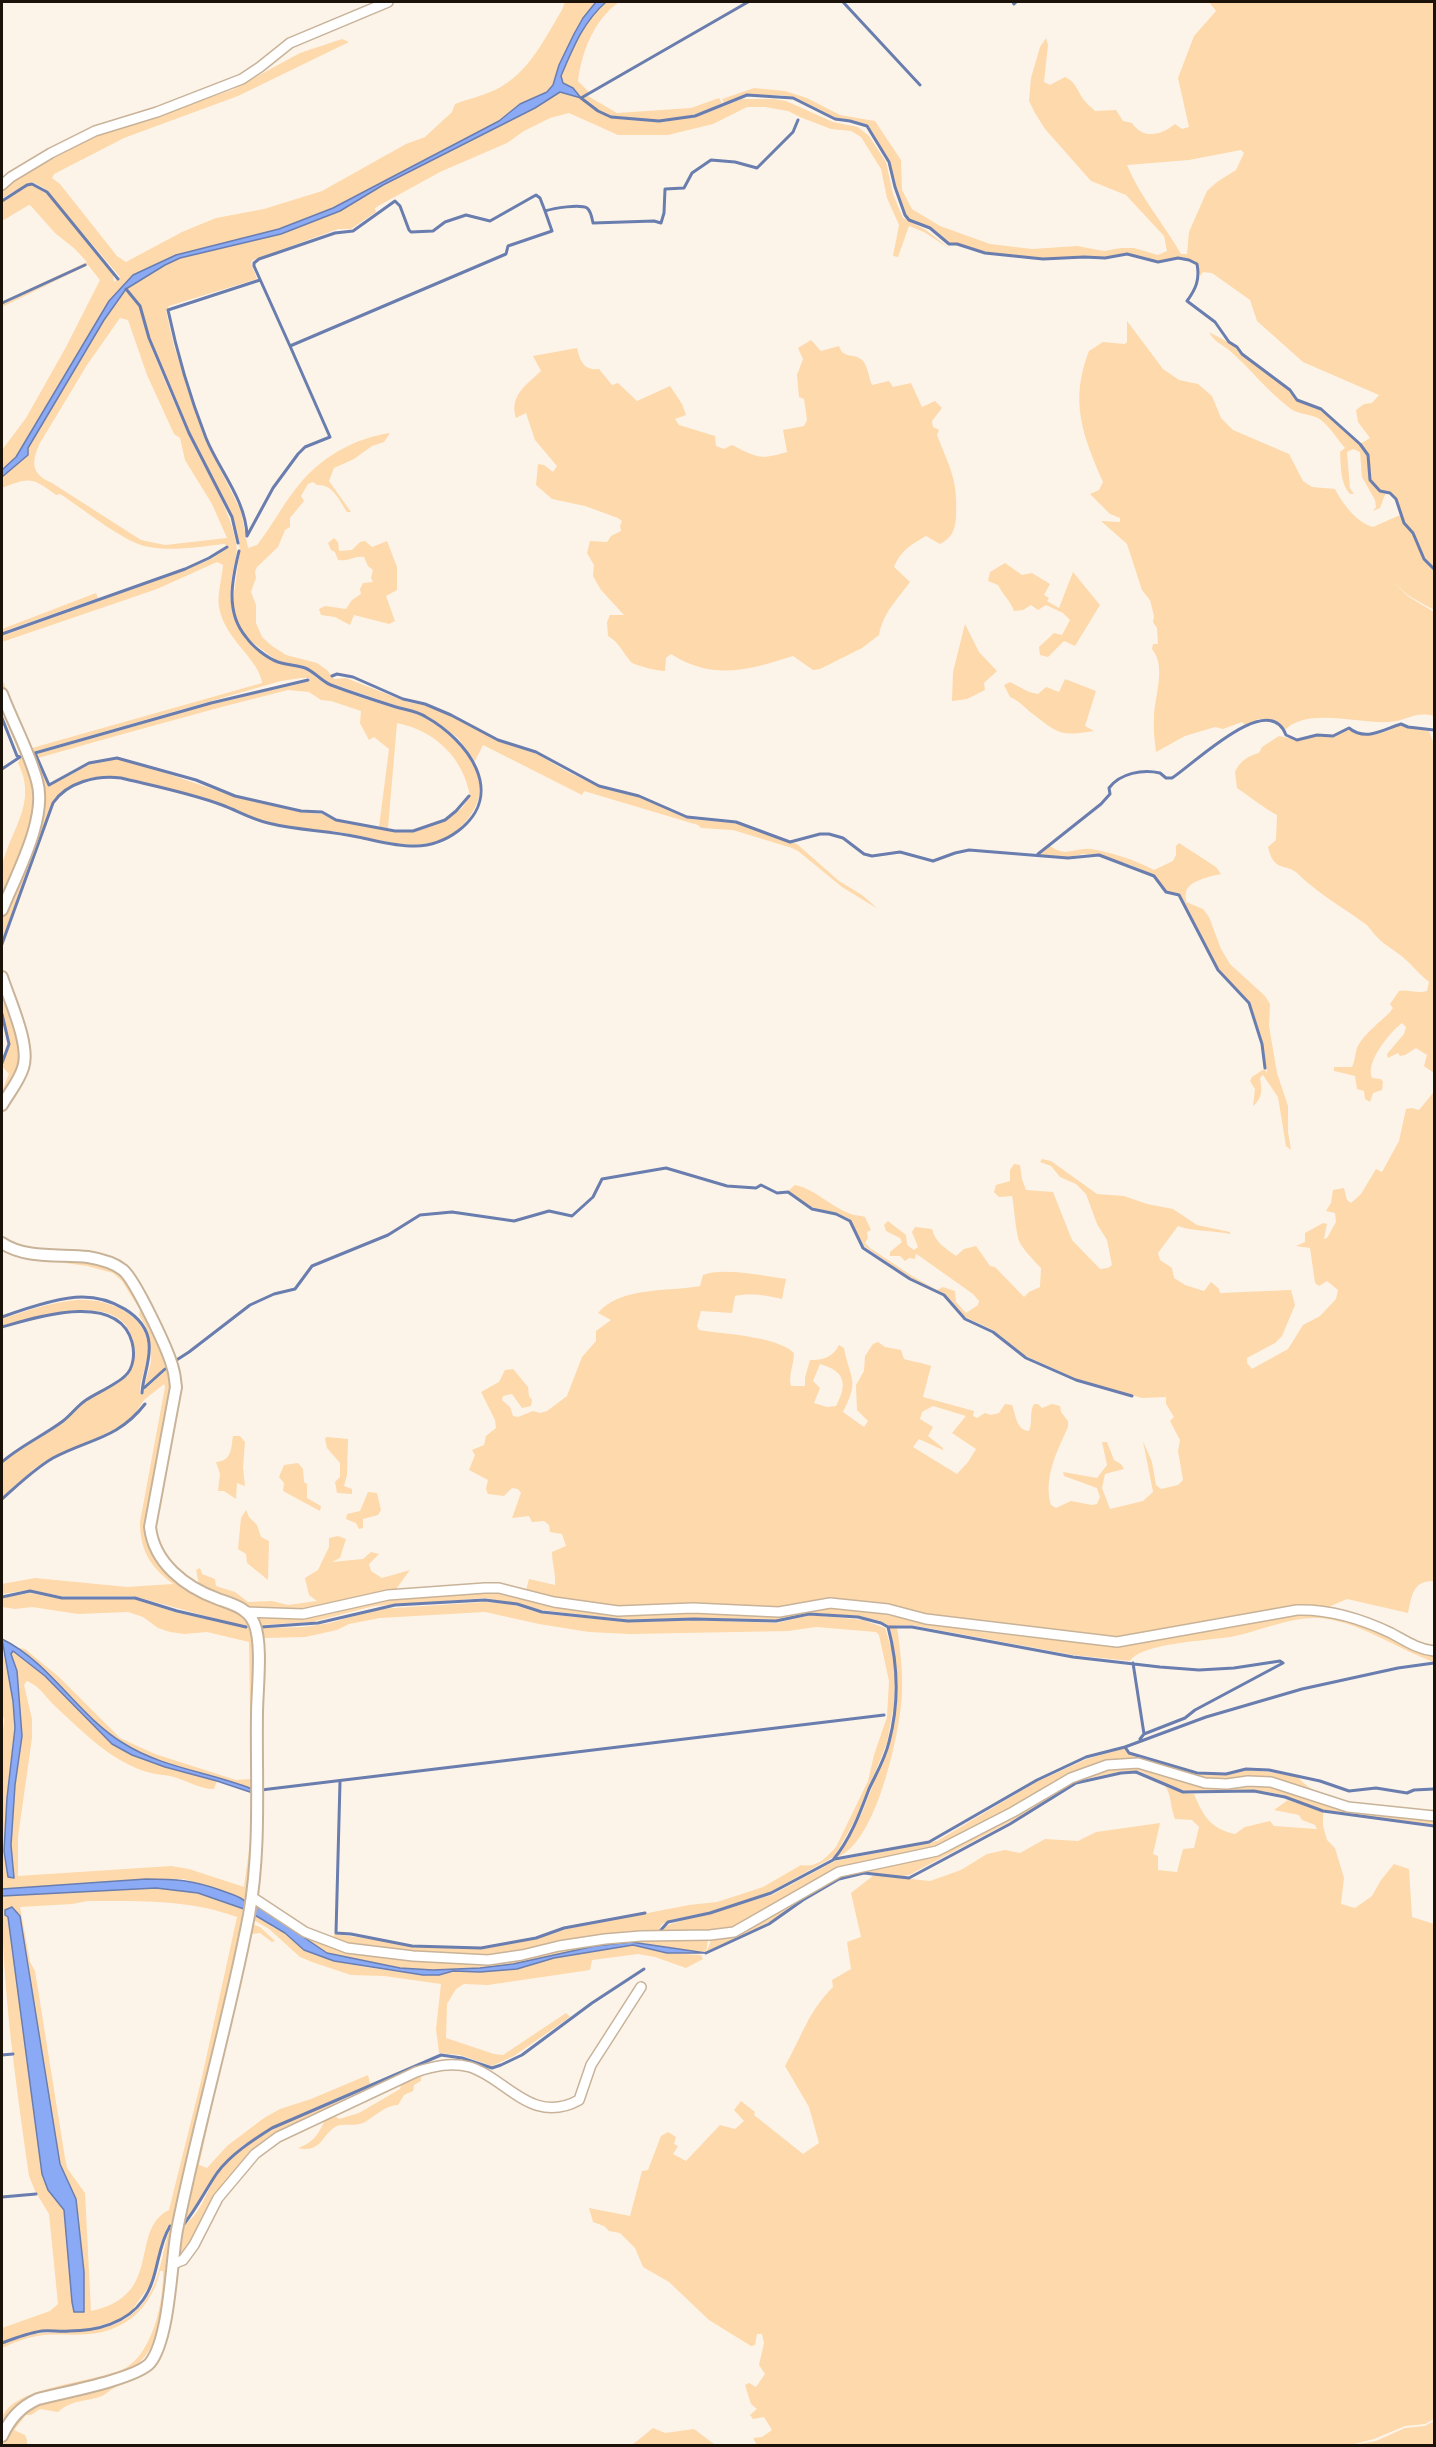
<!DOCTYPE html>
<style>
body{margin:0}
#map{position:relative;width:1436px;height:2447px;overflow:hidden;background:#fdf4e9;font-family:"Asap Condensed",sans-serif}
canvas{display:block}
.frame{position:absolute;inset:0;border:3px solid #1b130a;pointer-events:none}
</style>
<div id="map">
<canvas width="1436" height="2447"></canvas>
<div class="frame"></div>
</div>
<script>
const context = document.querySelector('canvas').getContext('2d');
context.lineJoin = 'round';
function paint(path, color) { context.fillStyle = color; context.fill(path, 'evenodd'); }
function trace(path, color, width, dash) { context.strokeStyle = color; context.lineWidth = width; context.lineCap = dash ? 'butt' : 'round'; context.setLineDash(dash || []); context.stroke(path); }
paint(new Path2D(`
 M 565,2 L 596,2 L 583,18 L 574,34 L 559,65 L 553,85 L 547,92 L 520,104 L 499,121 L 333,208 L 279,229 L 176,255 L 133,275 L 109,301 L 16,457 L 2,470 L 2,450 L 26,418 L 66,347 L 100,280 L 88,265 L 2,307 L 2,302 L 87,262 L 75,249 L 55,233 L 31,206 L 29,205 L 2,221 L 2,202 L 27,186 L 32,185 L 47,193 L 113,275 L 114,282 L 120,277 L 44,188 L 32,182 L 2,198 L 2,189 L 27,172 L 99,135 L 232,90 L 300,53 L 342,39 L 349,42 L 238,96 L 124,138 L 54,174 L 52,178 L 60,184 L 117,256 L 126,262 L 182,232 L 216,218 L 264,209 L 322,191 L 406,144 L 425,137 L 452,112 L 455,104 C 468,99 482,96 495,90 C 529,73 543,41 562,10 Z
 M 606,2 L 619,2 C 594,20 582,51 578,81 L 589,92 L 581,98 L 586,95 L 617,113 L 691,108 L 719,98 L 722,103 C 690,120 647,126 612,116 C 601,113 592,106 583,100 L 598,112 L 611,118 L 659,122 L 696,117 L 742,99 L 774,99 L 786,101 L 833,122 L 858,127 L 869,136 L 886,162 L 893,194 L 903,218 L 926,230 L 950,249 L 924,232 L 909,226 L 898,257 L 893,256 L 899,225 L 887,198 L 881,169 L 861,137 L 851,131 L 831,129 L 800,117 L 788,111 L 765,107 L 747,107 L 713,124 L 668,135 L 618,135 L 569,113 L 550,118 L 524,131 L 507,143 L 440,172 L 380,205 L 375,208 L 376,212 L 351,229 L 338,229 L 253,260 L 251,263 L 257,279 L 169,306 L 166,311 L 174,346 L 205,439 L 241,511 L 248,548 L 257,545 C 273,525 285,500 302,481 C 325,455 356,438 390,433 L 384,442 L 372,446 L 354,459 L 334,468 L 329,481 L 351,512 L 347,512 C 339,500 333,484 317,485 L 313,482 L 308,484 L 301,496 L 304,501 L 290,518 L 290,527 L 285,530 L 278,547 L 257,567 L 255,572 L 256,578 L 251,592 L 256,605 L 256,623 L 262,637 L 272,646 L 286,655 L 317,663 L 327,670 L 334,679 L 346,678 L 407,702 L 425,705 L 452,716 L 498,741 L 537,754 L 566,771 L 599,787 L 639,797 L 690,819 L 737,823 L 797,844 L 839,881 L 862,895 L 878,909 L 842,887 L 798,851 L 792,848 L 733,830 L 701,828 L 698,825 L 584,791 L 582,795 L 483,745 L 475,761 L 458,738 L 427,716 L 330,683 L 306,668 L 276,660 L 249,640 L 244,634 L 235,616 L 233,601 L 240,550 L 233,517 L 189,431 L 150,337 L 141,306 L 130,292 C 132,296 136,301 139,306 C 144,316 145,328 148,339 C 160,371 174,402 188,434 C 204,469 229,505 236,543 C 238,553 235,561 233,571 C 227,601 231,628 256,648 C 272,662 282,663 302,669 C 311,671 317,680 326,684 C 344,692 365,699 385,705 C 397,709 411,710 423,717 C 456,735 499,777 470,816 C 434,865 380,837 332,831 C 325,831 317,832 310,831 C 291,829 271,824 254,818 C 243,815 234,808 223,804 C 207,798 189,795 173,790 C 132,779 91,763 55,798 L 2,940 L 2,917 L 36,827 L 40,807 L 2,689 L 2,679 L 32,748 L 262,683 C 260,660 224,639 219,607 C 217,593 222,579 223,565 L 217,562 L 157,589 L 2,642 L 2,636 L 185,570 L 211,559 L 229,547 L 224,544 C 198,547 170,552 144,546 C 121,540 82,508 60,494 L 56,495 C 32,477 30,477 2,488 L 2,477 L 28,455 L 28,448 L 104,320 L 126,289 L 165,265 L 180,258 L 281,234 L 340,211 L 383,185 L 535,108 L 560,92 L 573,88 L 563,83 L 561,76 C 573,48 583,22 606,2 ZM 120,318 L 128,320 L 147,375 L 174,434 L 180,438 L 185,460 L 212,504 L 227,538 L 165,545 L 141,540 L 52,483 C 31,474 31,463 40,443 L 87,365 ZM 301,678 L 309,678 L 310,681 L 211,704 L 37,754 L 38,758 C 122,734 204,711 288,690 L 309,692 L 321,700 L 331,701 L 361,711 L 360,723 L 369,740 L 374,737 L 389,749 L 379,827 L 388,828 L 397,723 C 435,731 463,757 470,796 L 462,808 L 444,821 L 423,829 L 402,832 L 337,821 L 322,814 L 302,812 L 239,798 L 127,760 L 112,759 L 96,761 L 49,786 L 33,752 L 281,681 Z
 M 1209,2 L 1434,2 L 1434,610 L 1409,596 L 1393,582 L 1409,597 L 1434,612 L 1434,716 C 1414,711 1407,721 1389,722 C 1360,724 1307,707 1285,730 L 1275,720 L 1258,719 L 1246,726 L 1242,722 L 1223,729 L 1215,727 L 1185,736 L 1156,752 C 1155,741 1153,730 1154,718 C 1154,697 1167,667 1152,649 L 1153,644 L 1158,644 L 1157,628 L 1153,622 L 1154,616 L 1150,600 L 1142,590 L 1127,544 L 1101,521 L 1120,522 L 1120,518 L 1110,514 L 1090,494 L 1099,490 L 1103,482 C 1083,436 1069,402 1089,351 L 1103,342 L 1125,344 L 1127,342 L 1127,321 L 1163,369 L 1179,380 L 1198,384 L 1212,396 L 1221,418 L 1233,430 L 1289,454 L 1303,481 L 1312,487 L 1335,489 C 1342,503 1357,523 1373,527 L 1400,515 L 1396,499 L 1386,492 L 1380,508 L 1373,511 L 1376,507 L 1375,500 L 1362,477 L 1360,452 L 1353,449 L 1347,452 L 1350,488 L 1354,494 L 1350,494 C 1340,483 1341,467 1340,452 L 1345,448 C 1337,439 1331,428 1321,420 C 1313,414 1300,415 1291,409 C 1268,392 1251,369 1230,351 C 1222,344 1214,342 1209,332 L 1237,347 L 1241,354 L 1290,391 L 1298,400 L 1321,410 L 1360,444 L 1370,438 L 1358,422 L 1356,410 L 1364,404 L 1372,403 L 1379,395 L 1303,362 L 1257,321 L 1250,300 L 1212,273 L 1203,272 L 1200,276 L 1197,264 L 1189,259 L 1178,258 L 1157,262 L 1127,254 L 1105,258 L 1043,259 L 984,253 L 949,243 L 930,228 L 910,220 L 905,215 L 895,186 L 890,162 L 867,126 L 854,121 L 834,118 L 793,97 L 779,95 L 747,95 L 724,103 L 722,99 L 754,88 L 785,91 L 807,98 L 840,115 L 875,121 L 901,160 L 902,190 L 912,209 L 940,226 L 990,244 L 1032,249 L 1077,246 L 1104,251 L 1121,248 L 1134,248 L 1158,255 L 1167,251 L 1164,236 L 1126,195 L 1091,181 L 1045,129 L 1035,113 L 1029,101 L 1031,78 L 1040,47 L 1046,38 L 1048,45 L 1044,82 L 1050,85 L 1065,77 C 1077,83 1077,91 1084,100 C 1087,104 1092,108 1095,111 L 1116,110 L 1123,121 L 1132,123 C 1143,140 1162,135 1175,124 L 1182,129 L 1189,127 L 1178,78 L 1194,36 L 1216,11 ZM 1241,150 L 1244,153 L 1236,170 L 1217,182 L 1207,191 L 1189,232 L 1187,254 L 1181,254 C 1164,224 1140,197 1127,165 L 1189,160 Z
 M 811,340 L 821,351 L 839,346 C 843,360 855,352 863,361 C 868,367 869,378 872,385 L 889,381 L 893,387 L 911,383 L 922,407 L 935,401 L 942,408 L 932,421 L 933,427 L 939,430 L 937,435 C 950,469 958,479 956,517 C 955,530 952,538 940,544 L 926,536 C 912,544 900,551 894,567 L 910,582 C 897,600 883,613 879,635 L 862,648 L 820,669 L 813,670 L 793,656 C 749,670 713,681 671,654 L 666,658 L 665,671 C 659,671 635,666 631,662 C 623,653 620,643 608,636 L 607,622 L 610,615 L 624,615 L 601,590 L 593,576 L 594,565 L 587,553 L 590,541 L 607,542 L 611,536 L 621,531 L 620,526 L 622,521 L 618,518 L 585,506 L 552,499 L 536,485 L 538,464 L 544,465 L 553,472 L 557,466 L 535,440 L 526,413 L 516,418 C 509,396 526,385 541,371 L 533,356 L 577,348 C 580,361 584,371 599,369 L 612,385 L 618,383 L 637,401 L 670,386 L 682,404 L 686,415 L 675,419 L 679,425 L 715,436 L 716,446 L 724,449 L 732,445 C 758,458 759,460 787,452 L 783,430 L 804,426 L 807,420 L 804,399 L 799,397 L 797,375 L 803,359 L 798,348 Z
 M 334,538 L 338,542 L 339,551 L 352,550 L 360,542 L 365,541 L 372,547 L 387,541 L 397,567 L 397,590 L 386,596 L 395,621 L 389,624 L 354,615 L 350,625 L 335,617 L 321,615 L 319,609 L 325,606 L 346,609 L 352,600 L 361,594 L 360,589 L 363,583 L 373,582 L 371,578 L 373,570 L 368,566 L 364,557 C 355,555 348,562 338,560 L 335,552 L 331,550 L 328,543 Z
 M 1005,563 L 1022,575 L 1032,573 L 1050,584 L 1044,595 L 1049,598 L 1047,601 L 1059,608 L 1073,572 L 1100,605 L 1075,646 L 1064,641 L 1048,657 L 1040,655 L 1039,647 L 1054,633 L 1062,635 L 1070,620 L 1063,613 L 1046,605 L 1038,610 L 1031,605 L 1023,610 L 1014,611 C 1010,600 1003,595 998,585 L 988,581 L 990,572 Z
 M 96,593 L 98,598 L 2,632 L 2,629 Z
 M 965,624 L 979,652 L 997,671 L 984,683 L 985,690 L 967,699 L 952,701 L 953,672 Z
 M 1065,679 L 1096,691 L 1085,726 L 1094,731 C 1058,737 1058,733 1029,711 C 1022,705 1019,701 1010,697 L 1004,685 L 1010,682 L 1029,692 L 1038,694 L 1046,687 L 1059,692 Z
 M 2,698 L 26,756 L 36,794 L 30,829 L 2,899 C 2,888 0,876 2,866 C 11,828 38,803 18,763 L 21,757 L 2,711 Z
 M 1399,725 L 1429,731 L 1434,744 L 1434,1073 L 1424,1066 L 1427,1055 L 1416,1048 L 1405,1055 L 1400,1056 L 1398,1053 L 1388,1058 L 1387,1054 L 1404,1034 L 1406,1027 L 1402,1023 C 1390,1032 1365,1062 1372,1078 L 1381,1079 L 1383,1082 L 1382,1090 L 1373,1093 L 1370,1102 L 1365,1099 L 1364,1091 L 1357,1089 L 1355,1076 L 1334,1071 L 1334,1067 L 1352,1067 C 1355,1061 1355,1054 1357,1048 C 1362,1036 1380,1022 1390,1012 L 1393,1008 L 1390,1004 L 1399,991 C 1407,989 1417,994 1427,991 L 1429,982 C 1420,975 1414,967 1406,960 C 1397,951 1385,946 1377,937 C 1372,932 1369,926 1364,923 C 1342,907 1316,892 1297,873 C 1286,863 1274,873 1268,847 L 1276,840 L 1277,815 C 1262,807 1251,797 1237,788 L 1235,772 C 1239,762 1249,755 1259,753 L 1262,747 L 1279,736 L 1297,740 L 1318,735 L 1333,736 L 1349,729 C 1363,740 1385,734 1399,725 Z
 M 1179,843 L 1216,867 L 1221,874 C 1211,876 1188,881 1186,892 C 1185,896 1186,899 1186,902 L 1203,909 L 1209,917 L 1221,949 L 1230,964 L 1265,996 L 1270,1004 L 1269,1026 L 1277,1073 L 1288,1106 L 1288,1132 L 1291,1150 L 1286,1146 L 1278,1097 L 1263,1075 L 1260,1078 C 1262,1089 1263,1098 1253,1106 L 1255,1089 L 1250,1081 L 1252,1077 L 1264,1069 L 1267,1073 L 1263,1043 L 1250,1002 L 1218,969 L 1180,894 L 1166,891 L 1153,875 L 1131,865 L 1107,859 L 1099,855 L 1083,854 L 1069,857 L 1039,855 L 1050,846 C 1067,858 1075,847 1091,849 C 1113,853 1133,859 1154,870 L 1173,861 L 1176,855 L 1176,846 Z
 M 2,992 C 8,1011 25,1046 19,1066 C 16,1078 7,1090 2,1101 L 2,1091 L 9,1074 L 2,1066 L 10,1044 L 2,1011 Z
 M 1434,1083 L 1434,1581 C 1413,1581 1412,1594 1408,1613 L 1347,1599 L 1324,1609 L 1104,1640 L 831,1601 L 779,1611 L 617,1610 L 525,1594 L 529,1579 L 555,1585 C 556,1573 552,1564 552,1552 L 566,1546 L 562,1534 L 550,1532 L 549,1525 L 544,1521 L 532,1522 L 529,1516 L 512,1518 L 521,1493 L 518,1489 L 512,1488 L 504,1496 L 488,1494 L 486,1489 L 488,1480 L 469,1470 L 475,1455 L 472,1450 L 484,1445 L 486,1436 L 496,1428 L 495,1420 L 481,1392 L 499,1382 L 505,1370 L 513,1369 L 528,1387 L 529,1396 L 532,1400 L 531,1406 L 522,1408 L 512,1394 L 503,1396 L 502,1400 L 510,1407 L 513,1416 L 518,1417 L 533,1411 L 540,1413 L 547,1411 L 567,1396 L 582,1357 L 596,1341 L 596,1331 L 611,1320 L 598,1313 C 621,1286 668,1292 700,1286 L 703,1275 C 722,1267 764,1276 786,1279 L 782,1299 C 766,1295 751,1293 735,1296 L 732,1313 L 701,1311 L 697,1326 L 699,1330 C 723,1334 777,1336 794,1353 C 794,1365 788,1375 791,1386 L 805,1386 L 805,1378 L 810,1360 C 823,1360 832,1358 839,1345 L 844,1348 C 850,1380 860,1379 843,1412 L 864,1427 L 868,1421 L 857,1410 L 856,1385 L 864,1371 L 865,1356 L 873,1344 L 878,1342 L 885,1347 L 901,1350 L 904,1359 C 913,1362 921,1362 931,1366 L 923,1397 L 974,1411 L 973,1416 L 977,1418 L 985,1413 L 991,1415 L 999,1413 L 1005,1404 L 1012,1405 C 1016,1415 1016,1430 1029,1431 C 1033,1422 1029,1412 1034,1404 L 1038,1404 L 1042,1408 L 1052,1404 L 1060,1406 L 1061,1412 L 1068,1421 L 1068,1427 C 1057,1451 1043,1479 1051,1505 L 1056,1508 L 1071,1501 L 1092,1505 L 1097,1504 L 1100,1497 L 1097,1488 L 1064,1476 L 1063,1472 L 1097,1478 L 1107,1465 L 1102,1442 L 1107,1442 L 1114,1460 L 1121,1464 L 1124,1469 L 1105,1474 L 1102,1488 L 1110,1509 L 1143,1501 L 1153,1492 L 1143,1441 L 1152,1462 L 1156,1485 L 1161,1489 L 1178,1485 L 1183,1480 L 1178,1451 L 1180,1440 L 1170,1421 L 1174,1417 L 1166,1404 L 1166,1397 L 1142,1398 L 1131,1395 L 1076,1379 L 1026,1356 L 993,1330 L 965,1317 L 944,1294 L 910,1278 L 864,1246 L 849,1219 L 836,1213 L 811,1207 L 788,1191 L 795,1185 C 815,1189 831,1207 851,1214 C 855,1216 860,1215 865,1217 L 871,1230 L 867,1232 L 868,1238 L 865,1243 L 870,1248 L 912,1276 L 937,1290 L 943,1287 L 955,1291 L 956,1302 L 966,1313 L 978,1305 L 979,1301 L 973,1294 L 918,1255 L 916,1254 L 915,1259 L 909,1258 L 905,1261 L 900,1256 L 890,1256 L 890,1252 L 902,1242 L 900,1238 L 886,1231 L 884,1225 L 888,1221 L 906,1235 L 907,1245 L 914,1250 L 918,1247 L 912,1232 L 915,1227 L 932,1229 C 935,1242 945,1248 956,1256 L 964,1249 L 976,1246 L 990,1266 L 995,1267 L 1024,1297 L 1029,1292 L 1040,1287 L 1041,1268 C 1034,1261 1024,1250 1020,1243 C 1016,1236 1014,1205 1012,1196 L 999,1197 L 994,1192 L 996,1185 L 1010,1181 L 1010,1170 L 1014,1164 L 1020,1165 L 1022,1179 L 1026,1190 L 1053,1192 L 1072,1240 L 1100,1269 L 1108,1268 L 1112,1265 L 1107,1240 L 1097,1224 L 1086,1194 L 1076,1184 L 1060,1177 L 1051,1166 L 1040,1162 L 1042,1159 L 1051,1161 L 1097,1194 L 1124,1196 L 1147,1204 L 1173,1209 L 1197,1225 L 1230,1232 L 1230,1234 C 1212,1230 1195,1232 1178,1226 L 1158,1253 L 1160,1260 L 1172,1268 L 1174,1278 L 1185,1285 L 1204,1291 L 1211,1282 L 1219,1289 L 1220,1293 L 1291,1290 L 1295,1305 L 1282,1336 L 1275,1343 L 1247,1358 L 1247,1363 L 1252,1369 L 1288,1349 L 1303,1325 L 1320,1316 L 1336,1299 L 1338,1290 L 1327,1281 L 1319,1286 L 1315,1283 L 1310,1248 L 1296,1246 L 1305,1242 L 1305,1233 L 1323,1223 L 1327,1224 L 1324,1239 L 1327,1238 L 1336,1222 L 1335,1213 L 1326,1211 L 1331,1203 L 1333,1190 L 1344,1188 L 1347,1200 L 1351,1203 L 1361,1194 L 1376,1169 L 1382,1172 L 1399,1141 L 1406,1109 L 1412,1108 L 1419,1110 L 1433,1093 ZM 820,1364 C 845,1371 848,1384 836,1406 L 827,1407 L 814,1403 L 820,1388 L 813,1381 ZM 933,1406 L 966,1416 L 952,1433 L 976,1449 L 968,1462 L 957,1474 L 913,1447 L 919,1439 L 943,1450 L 943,1448 L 928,1436 L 933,1427 L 920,1419 L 922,1412 Z
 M 2,1247 L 18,1254 L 85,1261 L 112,1269 L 129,1282 L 143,1307 L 167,1369 L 170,1392 L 145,1521 C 146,1560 177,1585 211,1599 C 223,1604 239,1609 246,1621 C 250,1627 251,1636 253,1643 L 254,1836 L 251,1874 L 246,1902 L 240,1897 L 184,1879 L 146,1879 L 2,1889 L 2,1743 L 4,1720 L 2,1712 L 2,1646 L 13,1701 L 15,1728 L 7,1798 L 4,1851 L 8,1877 L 14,1877 L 11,1845 L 15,1785 L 22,1736 L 17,1671 L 11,1654 L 13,1650 L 45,1676 L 112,1744 L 132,1755 L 165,1767 L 217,1781 L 214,1789 C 200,1789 187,1781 174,1777 C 167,1775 159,1775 151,1773 C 113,1763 85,1734 57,1708 C 46,1698 41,1687 27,1681 L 24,1685 L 32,1719 L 32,1738 L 18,1837 L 18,1876 L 171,1866 L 189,1869 L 244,1887 L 251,1836 L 253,1793 L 252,1789 C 210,1772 162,1768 123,1743 C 82,1718 58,1673 18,1648 L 25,1649 L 59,1677 L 120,1738 L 155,1754 L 236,1780 L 251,1779 L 249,1642 L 207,1632 L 184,1634 L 170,1632 L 158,1628 L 143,1617 L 128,1612 L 78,1614 L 32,1607 L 15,1609 L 2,1607 L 2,1598 L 30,1593 L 62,1599 L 103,1597 L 135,1599 L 178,1613 L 246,1627 L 133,1596 L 61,1596 L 29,1590 L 2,1594 L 2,1584 L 35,1578 L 127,1587 L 173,1584 C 150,1567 140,1550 140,1522 L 165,1387 L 164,1384 L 144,1400 L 132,1418 L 121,1426 L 78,1447 L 54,1456 L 35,1468 L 2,1497 L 2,1463 C 16,1450 35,1442 51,1431 C 63,1423 71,1412 82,1404 C 95,1394 112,1388 125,1378 C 134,1371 136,1355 134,1344 C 123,1287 38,1317 2,1326 L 2,1319 C 25,1311 52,1302 77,1300 C 106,1298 144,1313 148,1345 C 150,1363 139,1377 140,1394 L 165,1371 L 164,1369 L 144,1387 L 151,1362 L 150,1340 L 146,1327 L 139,1315 L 140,1310 L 122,1281 L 113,1273 L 87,1266 L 13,1256 L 2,1251 Z
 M 233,1436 L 240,1436 L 245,1442 L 243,1467 L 245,1486 L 237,1483 L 236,1499 L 224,1491 L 218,1491 L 220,1474 L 216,1462 C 232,1461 231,1448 233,1436 Z
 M 327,1437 L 348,1439 L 347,1475 L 344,1486 L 352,1489 L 352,1494 L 337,1493 L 335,1482 L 340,1477 L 340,1463 L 327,1448 L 325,1439 Z
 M 298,1463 L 303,1469 L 304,1482 L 307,1484 L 307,1498 L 321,1506 L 320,1511 L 283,1491 L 284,1483 L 279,1477 L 284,1465 Z
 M 368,1492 L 377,1493 L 381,1510 L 378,1515 L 363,1519 L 363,1528 L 359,1529 L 356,1523 L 346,1519 L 347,1514 L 360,1511 Z
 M 246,1510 L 249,1517 L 257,1525 L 261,1537 L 269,1541 L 268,1580 L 247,1563 L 246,1554 L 238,1549 L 241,1518 Z
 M 338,1536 L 346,1539 L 340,1558 L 332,1562 L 363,1559 L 371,1552 L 379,1554 L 369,1564 L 371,1571 L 382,1578 L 410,1570 L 394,1592 L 304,1612 L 246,1609 L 187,1581 L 199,1584 L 196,1570 L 200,1568 L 202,1574 L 215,1579 L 216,1586 L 235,1592 L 248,1602 L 272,1601 L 288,1605 L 317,1601 L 309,1595 L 305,1578 L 318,1570 L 329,1547 L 329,1538 Z
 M 482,1592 L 510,1594 L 616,1615 L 751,1613 L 831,1608 L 865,1611 L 981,1632 L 1103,1645 L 1298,1612 C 1330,1615 1362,1624 1392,1638 C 1407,1645 1417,1653 1434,1655 L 1434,1662 C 1400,1650 1369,1628 1333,1620 C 1300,1612 1267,1629 1235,1636 C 1211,1641 1143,1642 1130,1661 L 1073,1655 L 912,1625 L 889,1626 L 881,1621 L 858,1616 L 809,1613 L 775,1621 L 693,1618 L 628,1620 L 542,1610 L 486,1598 L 374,1606 L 312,1622 L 261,1625 L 261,1628 L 304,1627 L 330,1623 L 378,1609 L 485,1602 L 510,1604 L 544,1614 L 629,1622 L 696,1620 L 777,1623 L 811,1615 L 863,1620 L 885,1628 L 893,1654 L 895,1674 L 894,1703 L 887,1743 L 858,1814 L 835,1856 L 770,1892 L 709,1912 L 674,1919 L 662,1924 L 657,1933 L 661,1932 L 666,1926 L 674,1923 L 772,1895 L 835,1861 L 937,1841 L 1038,1781 L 1087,1759 L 1125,1748 L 1127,1753 L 1198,1774 L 1218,1775 L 1247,1770 L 1269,1772 L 1298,1777 C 1314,1798 1350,1802 1374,1806 L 1346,1804 L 1294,1785 L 1211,1783 L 1143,1762 L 1105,1764 L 949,1843 L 921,1852 L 875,1860 L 848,1867 L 738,1927 L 723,1931 L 659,1935 L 497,1956 L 390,1952 L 334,1942 L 334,1934 L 393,1942 L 413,1947 L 483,1949 L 536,1939 L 566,1929 L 689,1905 L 717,1902 L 763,1887 L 801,1865 C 817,1868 826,1858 836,1847 L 868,1781 L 874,1755 L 887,1717 L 889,1681 L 879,1635 L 876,1632 L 816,1627 L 788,1631 L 630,1634 L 589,1632 L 539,1624 L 485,1612 L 380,1618 L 349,1624 L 337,1630 L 305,1637 L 264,1638 L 262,1761 L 258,1619 L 263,1616 L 302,1617 L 331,1614 L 379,1601 Z
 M 897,1627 C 900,1649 903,1671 902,1692 C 901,1730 876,1845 837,1857 L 862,1813 L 890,1741 L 897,1703 L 897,1672 L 890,1628 Z
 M 1134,1765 L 1182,1779 L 1271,1783 L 1330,1803 L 1434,1818 L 1434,1825 L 1323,1811 L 1283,1795 L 1263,1791 L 1186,1791 L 1172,1787 L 1140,1771 L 1123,1771 L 1076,1781 L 1023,1815 L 909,1875 C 889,1880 870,1868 850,1874 C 821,1882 798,1903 774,1919 C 754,1932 730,1943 707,1951 L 712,1937 L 734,1933 L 840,1873 L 921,1856 L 1095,1770 Z
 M 1165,1786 L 1183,1793 L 1194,1794 C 1203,1816 1211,1829 1235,1834 L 1245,1827 L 1270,1821 L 1274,1826 L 1317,1829 L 1315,1825 L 1302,1820 L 1299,1815 L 1274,1810 L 1288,1800 L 1323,1812 L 1323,1826 L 1327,1840 L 1335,1848 L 1344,1878 L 1341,1904 L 1355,1908 L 1372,1896 L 1381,1880 L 1394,1864 L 1409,1869 L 1412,1917 L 1434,1924 L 1434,2419 L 1425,2424 L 1405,2426 L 1374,2439 L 1347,2446 L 757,2445 L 753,2438 L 762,2437 L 772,2430 L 764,2417 L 753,2419 L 750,2415 L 757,2409 L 751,2404 L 745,2385 L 749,2383 L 756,2387 L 765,2374 L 759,2365 L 764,2343 L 762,2334 L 757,2334 L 755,2345 L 751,2346 L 709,2320 L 669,2282 L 643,2267 L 635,2248 L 620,2233 L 609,2231 L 604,2226 L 593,2222 L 589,2208 L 630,2216 L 642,2171 L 648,2170 L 661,2136 L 668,2132 L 676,2137 L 674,2144 L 678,2146 L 673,2154 L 686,2161 L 720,2125 L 735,2129 L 744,2121 L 734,2110 L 741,2101 L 755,2112 L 754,2115 L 803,2154 L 819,2143 L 809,2107 L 785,2066 C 802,2036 808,2012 833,1987 L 832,1980 L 851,1969 L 847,1942 L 861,1937 L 851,1893 L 874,1875 L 930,1881 L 961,1870 L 987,1854 L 1005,1850 L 1020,1853 L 1045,1839 L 1078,1841 L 1096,1832 L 1160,1823 L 1153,1854 L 1158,1856 L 1158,1870 L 1177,1872 L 1183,1849 L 1194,1848 L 1199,1827 L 1192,1820 L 1175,1819 C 1170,1807 1172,1796 1165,1786 Z
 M 156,1888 L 198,1893 L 244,1909 L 244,1916 L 156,2335 C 150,2352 142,2363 126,2372 C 91,2381 20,2391 2,2423 C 1,2386 101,2383 127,2367 C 153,2351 164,2300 163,2271 L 160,2271 C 152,2307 126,2331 89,2334 C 72,2336 54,2333 37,2336 C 25,2338 13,2343 2,2348 L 2,2344 C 16,2339 31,2333 46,2333 C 89,2330 126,2335 151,2291 C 162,2271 163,2246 171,2225 L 167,2227 L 165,2232 L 152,2282 L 130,2313 L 119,2320 L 84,2330 L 43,2330 L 2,2342 L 2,2328 L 50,2311 L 58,2304 L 49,2214 L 35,2191 L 29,2176 C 16,2083 2,1990 2,1896 ZM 88,1901 C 139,1901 188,1899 237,1917 L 202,2077 L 169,2210 C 128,2230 165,2296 91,2311 L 85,2193 L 67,2168 L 65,2158 L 35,1971 L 30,1962 L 20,1907 L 72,1904 ZM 8,1916 L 20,1916 L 60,2164 L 76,2199 L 84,2272 L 84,2312 L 72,2302 L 64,2210 L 48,2190 L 42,2174 Z
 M 253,1903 L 320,1941 L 446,1961 L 548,1952 L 625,1939 L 707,1938 L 708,1940 L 706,1953 L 670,1949 L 643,1943 L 595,1946 L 513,1964 L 480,1968 L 433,1970 L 400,1968 L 327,1953 L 255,1906 L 272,1927 L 285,1933 L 305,1950 L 334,1961 L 365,1967 L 423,1975 L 439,1975 L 453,1971 L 480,1972 L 517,1969 L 554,1958 L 633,1945 L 667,1953 L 701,1955 L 703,1959 L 686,1968 L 655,1957 L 638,1954 L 592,1960 L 590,1970 L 488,1985 L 464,1984 L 456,1989 L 447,2004 L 446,2038 L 494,2054 L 503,2055 L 566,2013 L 570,2017 L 514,2056 L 492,2066 L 460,2055 L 439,2053 L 436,2029 L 441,1984 L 384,1976 L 351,1975 L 312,1962 L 300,1957 L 269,1929 L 252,1919 Z
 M 252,1924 L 260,1927 L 275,1941 L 272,1942 L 260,1933 L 252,1934 L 249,1941 L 199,2165 L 207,2168 L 227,2146 L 264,2118 L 280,2109 L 311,2099 L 368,2075 L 370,2084 L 291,2118 L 243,2145 L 217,2170 L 189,2217 L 182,2223 Z
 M 421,2072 L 421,2081 L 414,2085 L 413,2091 L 404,2095 L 398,2105 C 386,2105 375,2116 365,2122 C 357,2127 345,2123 337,2126 C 322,2133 322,2154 298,2148 C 315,2142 320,2132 327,2115 L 331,2113 L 339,2119 L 359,2113 L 400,2089 L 402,2081 Z
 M 372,2088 L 253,2154 L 192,2244 L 175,2261 L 181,2226 C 201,2218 207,2186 220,2171 C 259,2125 320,2110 372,2088 Z
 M 178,2264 L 174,2306 L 161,2358 C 151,2377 132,2380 114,2388 C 110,2390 106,2394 102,2396 C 86,2402 73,2399 58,2412 L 40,2409 L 31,2415 L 26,2415 L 14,2430 L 25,2435 L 27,2440 L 27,2445 L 2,2446 L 18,2420 L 34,2407 L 153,2363 Z
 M 1434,2421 L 1434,2445 L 1353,2445 L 1376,2441 L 1405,2428 L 1425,2426 Z
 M 653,2428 L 665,2433 L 694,2429 L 714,2444 L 712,2446 L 632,2445 Z`), '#fdd9ab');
const water = new Path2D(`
 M 596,2 L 606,2 C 583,22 573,48 561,76 L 563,83 L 573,88 L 581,98 L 560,92 L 535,108 L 383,185 L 340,211 L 281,234 L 180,258 L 165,265 L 126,289 L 104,320 L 28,448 L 28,455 L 2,477 L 2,470 L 16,457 L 109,301 L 133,275 L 176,255 L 279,229 L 333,208 L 499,121 L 520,104 L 547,92 L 553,85 L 559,65 L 574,34 L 583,18 Z
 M 2,1639 C 51,1663 77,1715 123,1743 C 162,1768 210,1772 252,1789 L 253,1793 L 217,1781 L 165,1767 L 132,1755 L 112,1744 L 45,1676 L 13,1651 L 11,1654 L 17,1671 L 22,1736 L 15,1785 L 11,1845 L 14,1878 L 8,1877 L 4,1851 L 7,1798 L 15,1728 L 13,1701 Z
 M 146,1879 C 176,1879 192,1880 220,1890 C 230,1894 239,1895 246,1902 L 244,1909 L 198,1893 L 156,1888 L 2,1896 L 2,1889 Z
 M 256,1905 L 327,1953 L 400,1968 L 433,1970 L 480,1968 L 513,1964 L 595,1946 L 631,1942 L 706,1953 L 667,1953 L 633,1945 L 554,1958 L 517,1969 L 480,1972 L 453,1971 L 439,1975 L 423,1975 L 334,1961 L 304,1950 L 285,1933 L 253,1914 Z
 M 12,1907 L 20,1916 L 60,2164 L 76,2199 L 84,2272 L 84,2312 L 74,2312 L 72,2302 L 64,2210 L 48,2190 L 42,2174 L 8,1917 L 5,1915 L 5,1910 Z`);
paint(water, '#8baaf6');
trace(water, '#697daf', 1.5);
trace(new Path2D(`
 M 748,2 L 581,98 L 598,111 L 611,117 L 659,121 L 695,116 L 747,95 L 793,98 L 835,119 L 850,121 L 867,126 L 889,162 L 895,187 L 905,215 L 909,220 L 930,228 L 949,244 L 957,244 L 985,253 L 1043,259 L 1084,257 L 1105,258 L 1127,254 L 1158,262 L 1178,258 L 1189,260 L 1197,264 C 1200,279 1196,289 1187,301 L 1215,322 L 1229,342 L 1237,347 L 1242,354 L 1290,390 L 1297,400 L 1321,409 L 1360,444 L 1368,455 L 1370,480 L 1380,491 L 1390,493 L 1396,499 L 1404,523 L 1413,533 L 1424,559 L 1434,569
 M 843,2 L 920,85
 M 1013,2 L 1014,4 L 1016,2
 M 2,201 L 27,185 L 32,184 L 47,192 L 118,279
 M 126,289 L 140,306 L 149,338 L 189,433 L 232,517 L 238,543
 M 2,303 L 85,265
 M 290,346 L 254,266 L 254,263 L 259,259 L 335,233 L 353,231 L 395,201 L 400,206 L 409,230 L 411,232 L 433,231 L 445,222 L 466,215 L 490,221 L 536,195 L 540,198 L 545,211
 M 247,536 L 273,488 L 298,454 L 305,447 L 330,437 L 290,346 L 506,254 L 508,246 L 552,231 L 545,211 C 554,208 580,204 587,208 C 591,211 592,218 593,223 L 654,221 L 661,223 L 664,213 L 665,189 L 684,188 L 692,173 L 711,160 L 735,162 L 757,168 L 793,132 L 798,120
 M 247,536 C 246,500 219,470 206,438 C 190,397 177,353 168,310 L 260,280
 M 2,634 L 185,569 L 209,558 L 227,547
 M 332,676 L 337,674 L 353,677 L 403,699 L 425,704 L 451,715 L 498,740 L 536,752 L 599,786 L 639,796 L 687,817 L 736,822 L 790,842 L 820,834 L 829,834 L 843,838 L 864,854 L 872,856 L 900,852 L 933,861 L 955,853 L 969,850 L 1068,858 L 1099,855 L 1154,876 L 1166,892 L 1179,895 L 1218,970 L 1249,1003 L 1262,1044 L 1265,1068
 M 308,680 L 211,703 L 35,753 L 49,785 L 89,763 L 117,758 L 196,780 L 235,796 L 301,811 L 322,812 L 336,820 L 395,831 L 413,831 L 445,820 L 456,811 L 469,796
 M 2,718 L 17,756 L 20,757 L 2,769
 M 1038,854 L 1101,804 L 1110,794 L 1109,788 C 1120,773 1143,769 1160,773 L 1166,778 L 1172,778 C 1194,764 1269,689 1286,735 L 1297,740 L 1317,735 L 1333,736 L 1349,728 C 1366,742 1384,729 1401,724 L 1408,727 L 1434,730
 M 2,944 L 53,803 C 67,782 97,775 121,778 C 154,786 190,793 222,805 C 238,811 251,819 268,823 C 299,831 328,830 358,837 C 393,844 425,856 458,831 C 508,793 467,740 426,717 C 417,711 406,710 396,707 C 374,700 352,693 331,685 C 321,681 315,672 305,668 C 296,665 287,665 278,662 C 267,658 253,647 246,637 C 225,612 232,580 239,551
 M 2,1014 L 9,1044 L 2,1063
 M 2,1317 C 24,1309 59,1297 82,1297 C 110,1297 146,1314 149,1343 C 151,1361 143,1375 142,1393
 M 2,1327 C 37,1317 118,1291 132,1342 C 135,1353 134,1368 125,1376 C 117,1384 97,1393 86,1400 C 77,1406 71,1415 63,1421 C 43,1436 20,1446 2,1462
 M 175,1361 L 189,1352 L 250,1305 L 274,1294 L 295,1289 L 312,1266 L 388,1235 L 420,1215 L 452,1212 L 514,1221 L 549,1211 L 572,1216 L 593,1197 L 602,1179 L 666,1168 L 727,1186 L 756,1188 L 761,1185 L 777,1193 L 788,1192 L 812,1209 L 836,1214 L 850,1221 L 863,1248 L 910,1279 L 944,1295 L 965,1319 L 993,1332 L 1026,1358 L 1076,1380 L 1132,1396
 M 144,1388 L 165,1369
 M 2,1499 C 18,1485 34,1469 53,1458 C 88,1439 118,1439 145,1404
 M 2,1597 L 30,1591 L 62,1598 L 135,1598 L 177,1611 L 246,1627
 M 261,1627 L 318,1623 L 395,1605 L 485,1600 L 517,1604 L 542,1612 L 628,1621 L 694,1619 L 776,1621 L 809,1614 L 858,1617 L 881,1623 L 888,1627 C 898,1664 899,1704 889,1742 C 885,1759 876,1774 869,1789 C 860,1813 850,1840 833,1860 L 771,1893 L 710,1913 L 668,1922 L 660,1931
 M 888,1627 L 912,1627 L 1073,1657 L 1160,1667 L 1199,1670 L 1234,1668 L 1280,1661 L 1283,1663
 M 1133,1663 L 1144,1734
 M 1140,1739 L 1144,1734 L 1185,1718 L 1195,1710 L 1283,1663
 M 1125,1747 L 1129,1753 L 1197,1773 L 1226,1774 L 1246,1769 L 1269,1770 L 1320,1781 L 1349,1791 L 1376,1788 L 1407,1793 L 1414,1790 L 1434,1789
 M 340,1782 L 336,1933 L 351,1934 L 412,1946 L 481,1948 L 536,1938 L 564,1928 L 645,1913
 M 261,1790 L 884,1715
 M 835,1859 L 929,1842 L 1037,1780 L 1086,1757 L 1125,1747 L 1206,1717 L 1302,1689 L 1398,1668 L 1434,1663
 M 706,1953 L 769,1924 L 803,1900 L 839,1879 L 864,1873 L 909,1878 L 1010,1824 L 1076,1783 L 1121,1773 L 1136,1772 L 1183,1792 L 1254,1791 L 1285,1797 L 1323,1811 L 1434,1826
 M 2,2055 L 13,2054
 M 2,2197 L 36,2194
 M 184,2224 C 197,2208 206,2189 217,2173 C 231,2154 253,2140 272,2128 L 441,2055 L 462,2058 L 492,2068 L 501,2065 L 522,2055 L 592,2003 L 644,1969
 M 2,2343 C 15,2338 28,2333 42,2331 C 51,2330 60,2332 69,2331 C 97,2331 127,2323 143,2300 C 159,2278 156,2249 170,2226`), '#697daf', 3);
const minor = new Path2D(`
 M 2,185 L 11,177 L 51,153 L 95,131 L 157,112 L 242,79 L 260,67 L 290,43 L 388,2
 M 245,1612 L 303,1614 L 388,1595 L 485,1588 L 499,1588 L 554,1602 L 618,1611 L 693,1608 L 779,1612 L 830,1603 L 888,1609 L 926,1619 L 1117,1642 L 1297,1610 C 1329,1609 1362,1619 1391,1633 C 1406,1641 1417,1649 1434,1651
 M 252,1897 L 305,1932 L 347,1948 L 413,1956 L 488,1960 L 522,1955 L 559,1946 L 605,1939 L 641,1936 L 710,1935 L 734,1932 L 839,1872 L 937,1851 L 1013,1812 L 1071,1778 L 1107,1765 L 1138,1763 L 1205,1783 L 1227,1784 L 1248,1781 L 1271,1782 L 1348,1807 L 1434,1816
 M 173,2264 L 183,2260 L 194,2245 L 218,2198 L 255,2154 L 278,2137 L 416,2072 C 434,2066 451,2062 470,2067 C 506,2078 532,2126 579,2100 L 591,2065 L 641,1987`);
const tertiary = new Path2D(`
 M 2,694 C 13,723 29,751 37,781 C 48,818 16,875 2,910
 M 2,977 C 9,999 31,1046 23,1068 C 19,1081 9,1093 2,1105
 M 2,1243 C 25,1259 61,1254 88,1257 C 100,1259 113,1262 123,1270 C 135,1280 169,1351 173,1369 C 175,1375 175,1381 176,1387 L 150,1527 C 154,1563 185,1587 218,1599 C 232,1604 248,1608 254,1623 C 263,1643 257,1691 257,1714 C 256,1782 261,1848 249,1915 C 229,2021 198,2124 177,2230 C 171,2262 170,2338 150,2363 C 136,2379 61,2393 38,2399 C 20,2407 10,2419 2,2436`);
trace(minor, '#c8b399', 12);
trace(tertiary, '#c8b399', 14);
trace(minor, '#fff', 9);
trace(tertiary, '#fff', 10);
</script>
